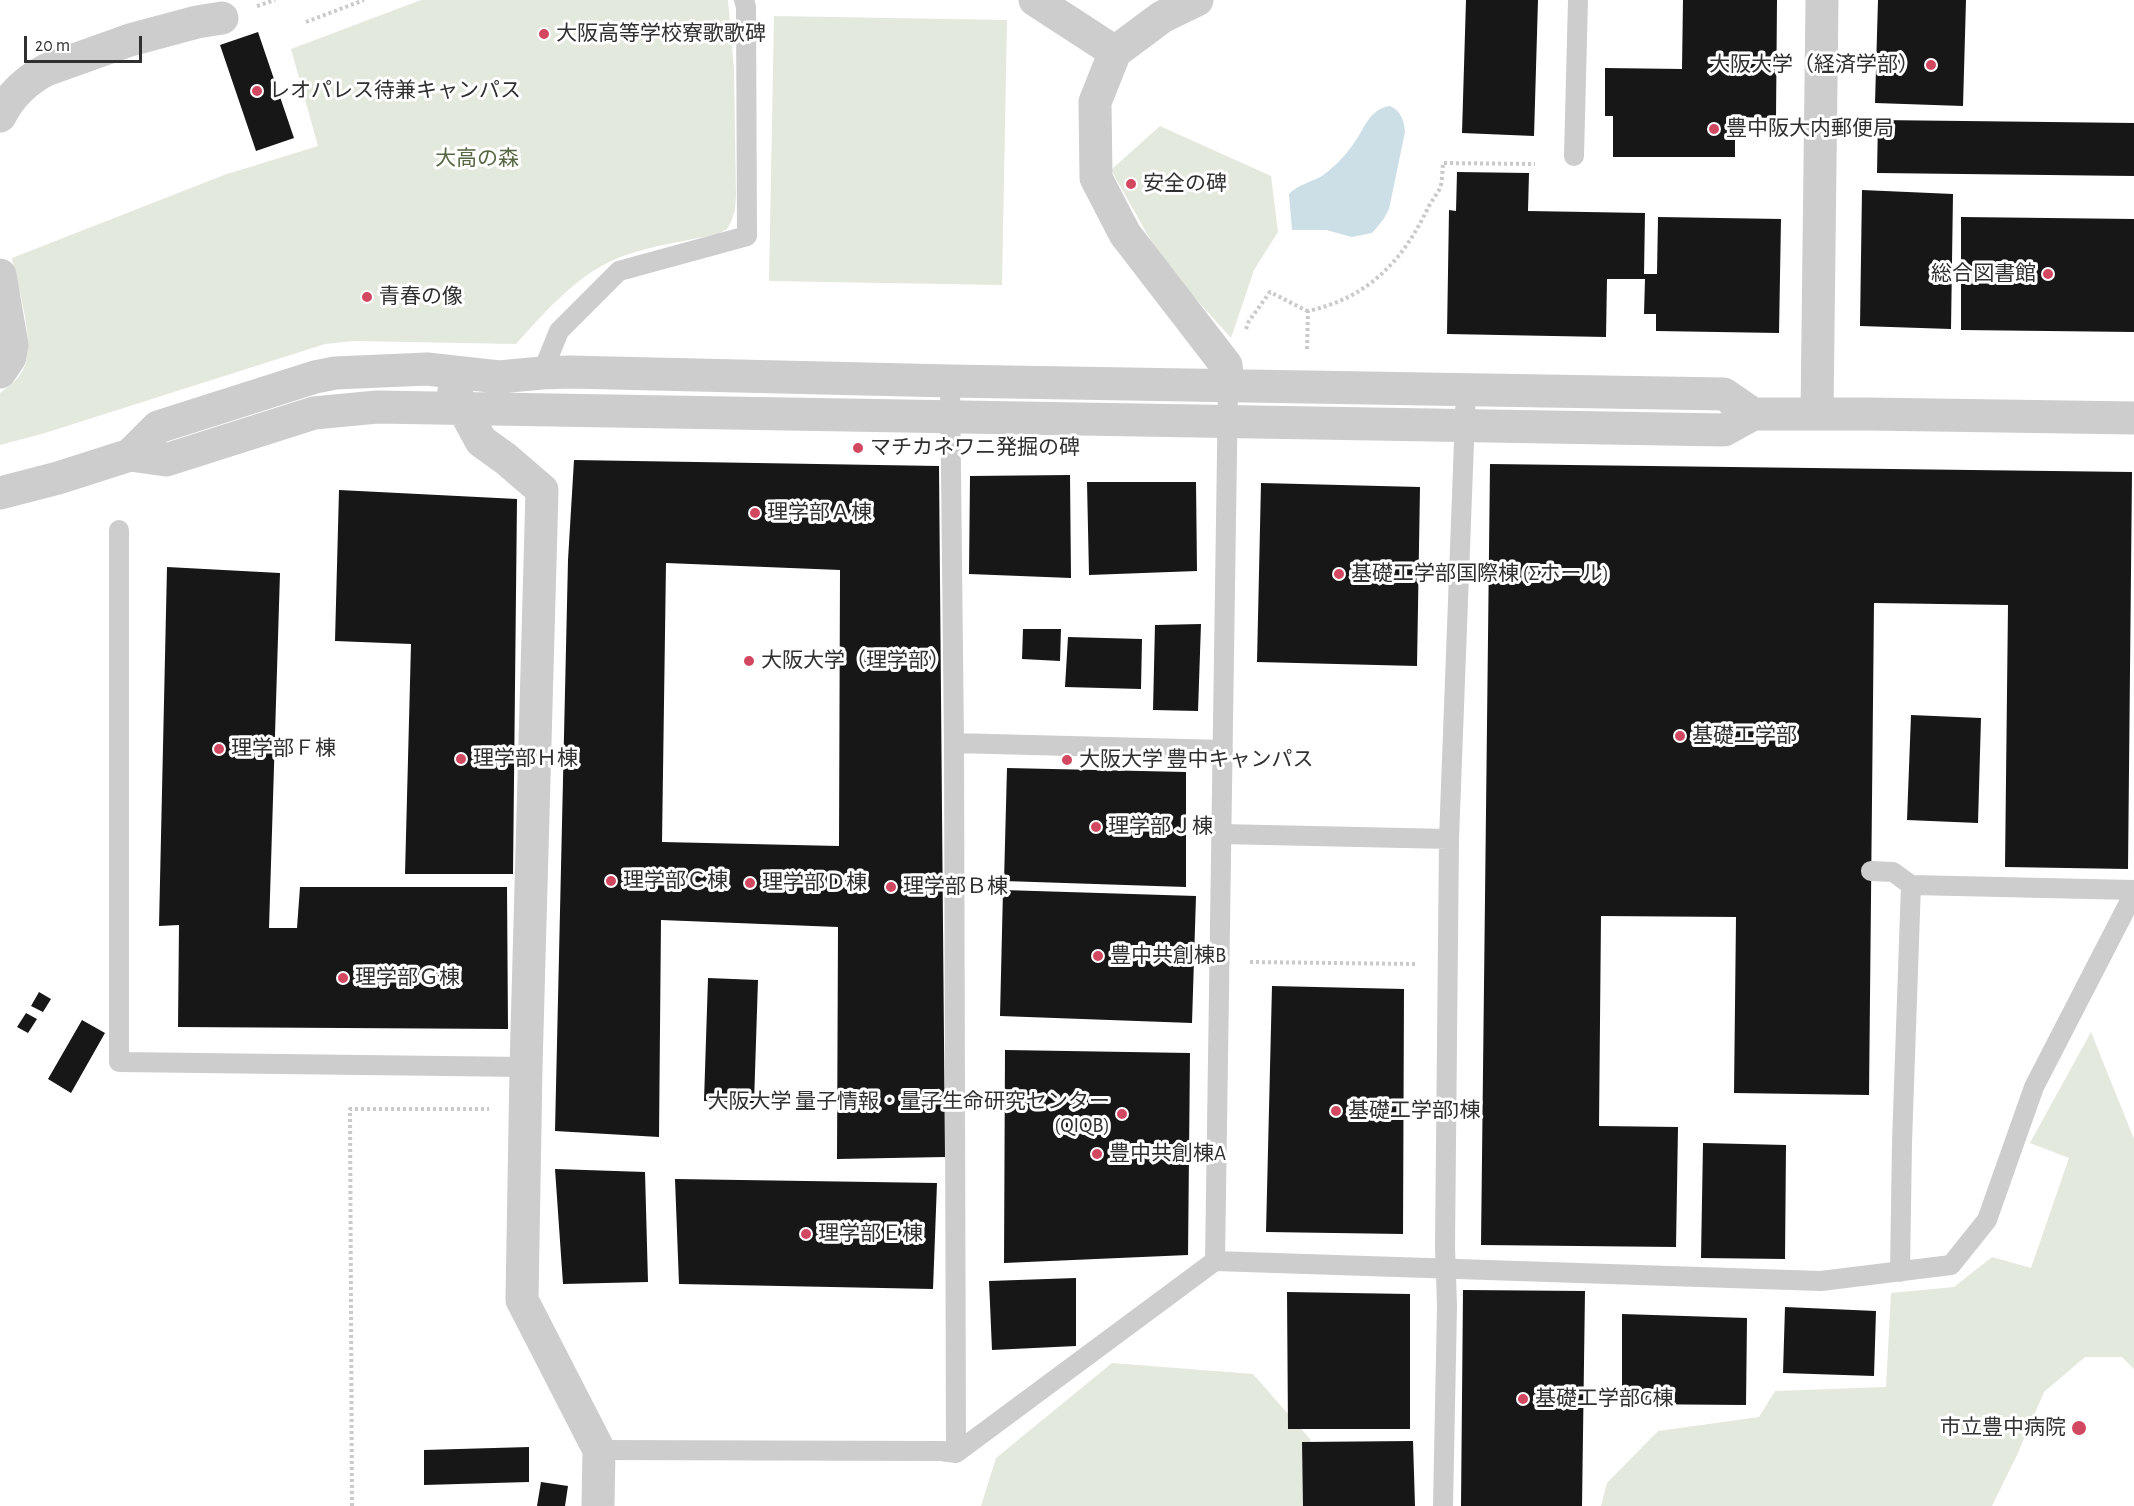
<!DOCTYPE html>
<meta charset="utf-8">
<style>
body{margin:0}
#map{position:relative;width:2134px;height:1506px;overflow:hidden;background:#fff;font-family:"Alegreya Sans",sans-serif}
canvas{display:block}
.scale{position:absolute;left:24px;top:36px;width:118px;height:27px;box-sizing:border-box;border:3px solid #303030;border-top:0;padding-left:8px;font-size:18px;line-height:21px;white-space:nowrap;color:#303030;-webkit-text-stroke:4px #fff;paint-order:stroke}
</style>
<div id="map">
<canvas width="2134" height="1506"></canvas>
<div class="scale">20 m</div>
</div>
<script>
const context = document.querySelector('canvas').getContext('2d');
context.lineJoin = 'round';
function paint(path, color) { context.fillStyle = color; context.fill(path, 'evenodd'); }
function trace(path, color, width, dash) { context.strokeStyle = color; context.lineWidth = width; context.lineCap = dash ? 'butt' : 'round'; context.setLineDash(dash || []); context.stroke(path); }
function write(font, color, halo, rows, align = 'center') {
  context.font = font + ' "Alegreya Sans","Noto Sans JP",sans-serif'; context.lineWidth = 6; context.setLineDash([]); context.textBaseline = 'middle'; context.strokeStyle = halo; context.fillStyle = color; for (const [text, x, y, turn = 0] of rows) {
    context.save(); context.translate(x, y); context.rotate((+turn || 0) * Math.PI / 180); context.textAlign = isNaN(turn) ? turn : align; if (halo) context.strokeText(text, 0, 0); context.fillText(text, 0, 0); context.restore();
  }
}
paint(new Path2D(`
 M 421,0 L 728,0 L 734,69 L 736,196 L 735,210 L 731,222 L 727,229 L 718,234 C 687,241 653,245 623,256 C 579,272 546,311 516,344 L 354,341 L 325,344 L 45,433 L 0,445 L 0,393 C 10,385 21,378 25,365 C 35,340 17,285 12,258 L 224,175 L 318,146 L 291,49 Z
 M 774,16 L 1007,20 L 1002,285 L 769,281 Z
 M 1160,126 L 1271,176 L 1278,232 L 1254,270 L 1231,338 L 1163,262 L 1111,170 Z
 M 2091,1032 L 2134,1139 L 2134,1369 L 2122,1357 L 2085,1357 L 2044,1392 L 2017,1455 L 1992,1506 L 1601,1506 L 1607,1483 L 1658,1431 L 1759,1417 L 1775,1391 L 1886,1387 L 1891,1293 L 1954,1287 L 1992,1257 L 2031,1268 L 2069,1158 L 2030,1143 Z
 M 1112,1363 L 1253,1374 L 1310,1439 L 1321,1506 L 981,1506 L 996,1458 Z`), '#e4e9dd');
paint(new Path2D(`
 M 1390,106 C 1401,111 1404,120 1405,132 L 1389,209 L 1383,220 L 1372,233 L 1352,237 L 1326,230 L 1292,230 L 1289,194 C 1297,185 1311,182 1322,176 C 1332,169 1345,156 1352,146 C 1364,131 1368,109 1390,106 Z`), '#ccdfe7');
paint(new Path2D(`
 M 1466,0 L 1538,0 L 1534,136 L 1462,133 Z
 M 1683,0 L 1777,0 L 1776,118 L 1735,117 L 1735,157 L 1613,157 L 1613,116 L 1605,116 L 1605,68 L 1682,69 Z
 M 1878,0 L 1966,0 L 1963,106 L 1875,103 Z
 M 258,32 L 294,138 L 256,151 L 220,45 Z
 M 1878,120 L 2134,123 L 2134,176 L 1877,173 Z
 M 1457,172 L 1529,173 L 1528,211 L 1645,213 L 1644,274 L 1657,274 L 1658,217 L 1781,219 L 1779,333 L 1656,331 L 1656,314 L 1644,314 L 1645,279 L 1607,279 L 1606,337 L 1447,334 L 1449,210 L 1456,211 Z
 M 1862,190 L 1953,194 L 1951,329 L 1860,326 Z
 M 1961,217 L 2134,219 L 2134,332 L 1961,330 Z
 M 574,460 L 939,466 L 945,1157 L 837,1159 L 838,927 L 661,920 L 659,1137 L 555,1131 L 568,560 ZM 666,563 L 840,570 L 839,846 L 662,842 Z
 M 1490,464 L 2132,472 L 2128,869 L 2005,867 L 2008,605 L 1874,603 L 1869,1095 L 1734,1093 L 1736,917 L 1601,916 L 1599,1126 L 1678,1127 L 1676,1247 L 1481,1245 Z
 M 1070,475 L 1071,578 L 969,574 L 970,476 Z
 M 1087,482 L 1196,482 L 1197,571 L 1089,575 Z
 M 1261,483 L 1420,487 L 1417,666 L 1257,662 Z
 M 339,490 L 517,499 L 513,874 L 405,874 L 411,644 L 335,641 Z
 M 167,567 L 280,573 L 269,928 L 297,928 L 300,887 L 507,887 L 508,1029 L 178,1027 L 179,925 L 159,926 Z
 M 1201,624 L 1198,711 L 1153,710 L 1155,625 Z
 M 1023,629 L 1061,629 L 1060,661 L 1022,659 Z
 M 1068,637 L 1142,639 L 1141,689 L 1065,687 Z
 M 1911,715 L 1981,718 L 1978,823 L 1907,820 Z
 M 1007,768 L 1186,772 L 1186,887 L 1004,881 Z
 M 1003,890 L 1196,896 L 1192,1023 L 1000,1016 Z
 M 708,978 L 758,980 L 754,1103 L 704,1101 Z
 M 1272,986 L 1404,989 L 1403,1234 L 1266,1232 Z
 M 39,992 L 51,999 L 43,1012 L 31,1006 Z
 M 26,1013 L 37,1019 L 28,1033 L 17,1027 Z
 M 82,1020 L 105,1033 L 71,1093 L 48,1079 Z
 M 1005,1050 L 1190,1053 L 1188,1255 L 1004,1263 Z
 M 1703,1143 L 1786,1145 L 1785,1259 L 1701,1258 Z
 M 555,1169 L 645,1172 L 648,1282 L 563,1284 Z
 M 675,1179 L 937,1183 L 933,1289 L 679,1284 Z
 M 1076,1278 L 1076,1346 L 992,1350 L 989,1281 Z
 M 1463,1290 L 1585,1291 L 1582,1506 L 1461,1506 Z
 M 1287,1292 L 1410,1294 L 1410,1429 L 1288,1429 Z
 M 1785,1307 L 1876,1311 L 1874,1376 L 1783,1373 Z
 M 1622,1314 L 1747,1318 L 1746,1405 L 1622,1404 Z
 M 1413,1441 L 1415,1506 L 1303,1506 L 1302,1442 Z
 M 529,1447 L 529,1482 L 424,1485 L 424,1450 Z
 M 541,1482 L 568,1486 L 565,1506 L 537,1506 Z`), '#171717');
trace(new Path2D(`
 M 257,6 L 275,0
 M 306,22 L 364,0
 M 1246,329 L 1249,321 L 1270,292 L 1309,312
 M 1307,349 L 1308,311 C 1367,298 1401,263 1427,210 C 1430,203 1435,197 1439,190 C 1443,183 1442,171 1443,163 L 1535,164
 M 1250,962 L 1417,964
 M 352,1506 L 350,1109 L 489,1109`), '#cacaca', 4, [3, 3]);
trace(new Path2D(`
 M 1574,156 L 1578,0
 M 542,373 L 559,331 L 619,271 L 747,236 L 746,7 L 744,0
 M 950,381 L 954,743 L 956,1453
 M 119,530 L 119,1062 L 526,1067
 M 954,743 L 1223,750
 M 1221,834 L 1449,839
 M 1871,871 L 1893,872 L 1911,885
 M 1215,1261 L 1228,385
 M 1900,1272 L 1902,1142 L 1911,885 L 2134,890
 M 599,1450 L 941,1451 L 956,1453 L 1215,1261 L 1821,1281 L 1951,1265 L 1987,1220 L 2034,1087 L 2134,893
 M 1443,1506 L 1447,1306 L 1445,1246 L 1449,839 L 1466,389`), '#cdcdcd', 20);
trace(new Path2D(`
 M 1035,0 L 1115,52
 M 1197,0 L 1162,17 L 1115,52 L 1095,102 L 1096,178 L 1125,234 L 1226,365 L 1228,385
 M 0,116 C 10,96 27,80 46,70 L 130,40 L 197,22 L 222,18
 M 0,275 L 12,345 L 10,357 L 0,372
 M 454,391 L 481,441 L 506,459 L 542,490 L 526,1067 L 522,1300 L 599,1450 L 598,1506
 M 1817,414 L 1822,0
 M 130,455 L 158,427 L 315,377 L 335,373 L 427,369 L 499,377 L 542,373 L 570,372 L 950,381 L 1724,394 L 1753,414
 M 0,493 L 58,478 L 130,455 L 166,460 L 314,413 L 377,407 L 1724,430 L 1753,414 L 1868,414 L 2134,418`), '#cdcdcd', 33);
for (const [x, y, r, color] of [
 [544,34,6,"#d24860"],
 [1931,65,6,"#d24860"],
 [257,91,6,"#d24860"],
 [1714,129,6,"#d24860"],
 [1131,184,6,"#d24860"],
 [2048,274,6,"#d24860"],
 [367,297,6,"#d24860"],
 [858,448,6,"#d24860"],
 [755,513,6,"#d24860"],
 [1339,574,6,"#d24860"],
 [749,661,6,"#d24860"],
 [1680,736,6,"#d24860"],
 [219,749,6,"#d24860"],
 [461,759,6,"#d24860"],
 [1067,760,6,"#d24860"],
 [1096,827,6,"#d24860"],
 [611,881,6,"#d24860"],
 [750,883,6,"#d24860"],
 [891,887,6,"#d24860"],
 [1098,956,6,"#d24860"],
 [343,978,6,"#d24860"],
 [1336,1111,6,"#d24860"],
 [1122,1114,6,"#d24860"],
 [1097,1154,6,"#d24860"],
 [806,1234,6,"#d24860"],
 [1523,1399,6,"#d24860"],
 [2079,1428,8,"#d24860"]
]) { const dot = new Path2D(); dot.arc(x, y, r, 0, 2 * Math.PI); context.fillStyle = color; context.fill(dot); trace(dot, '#fff', 2); }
write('21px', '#303030', '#fff', [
 ["大阪高等学校寮歌歌碑",556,34],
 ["大阪大学（経済学部）",1919,65,"right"],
 ["レオパレス待兼キャンパス",269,91],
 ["豊中阪大内郵便局",1726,129],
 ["安全の碑",1143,184],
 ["総合図書館",2036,274,"right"],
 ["青春の像",379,297],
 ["マチカネワニ発掘の碑",870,448],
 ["理学部Ａ棟",767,513],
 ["基礎工学部国際棟 (Σホール)",1351,574],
 ["大阪大学（理学部）",761,661],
 ["基礎工学部",1692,736],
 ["理学部Ｆ棟",231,749],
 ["理学部Ｈ棟",473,759],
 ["大阪大学 豊中キャンパス",1079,760],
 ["理学部Ｊ棟",1108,827],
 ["理学部Ｃ棟",623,881],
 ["理学部Ｄ棟",762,883],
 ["理学部Ｂ棟",903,887],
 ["豊中共創棟B",1110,956],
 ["理学部Ｇ棟",355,978],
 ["大阪大学 量子情報・量子生命研究センター",1110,1102,"right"],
 ["(QIQB)",1110,1126,"right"],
 ["基礎工学部J棟",1348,1111],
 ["豊中共創棟A",1109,1154],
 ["理学部Ｅ棟",818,1234],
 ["基礎工学部G棟",1535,1399],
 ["市立豊中病院",2066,1428,"right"]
], 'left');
write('21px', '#576743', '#fff', [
 ["大高の森",477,159]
]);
</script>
